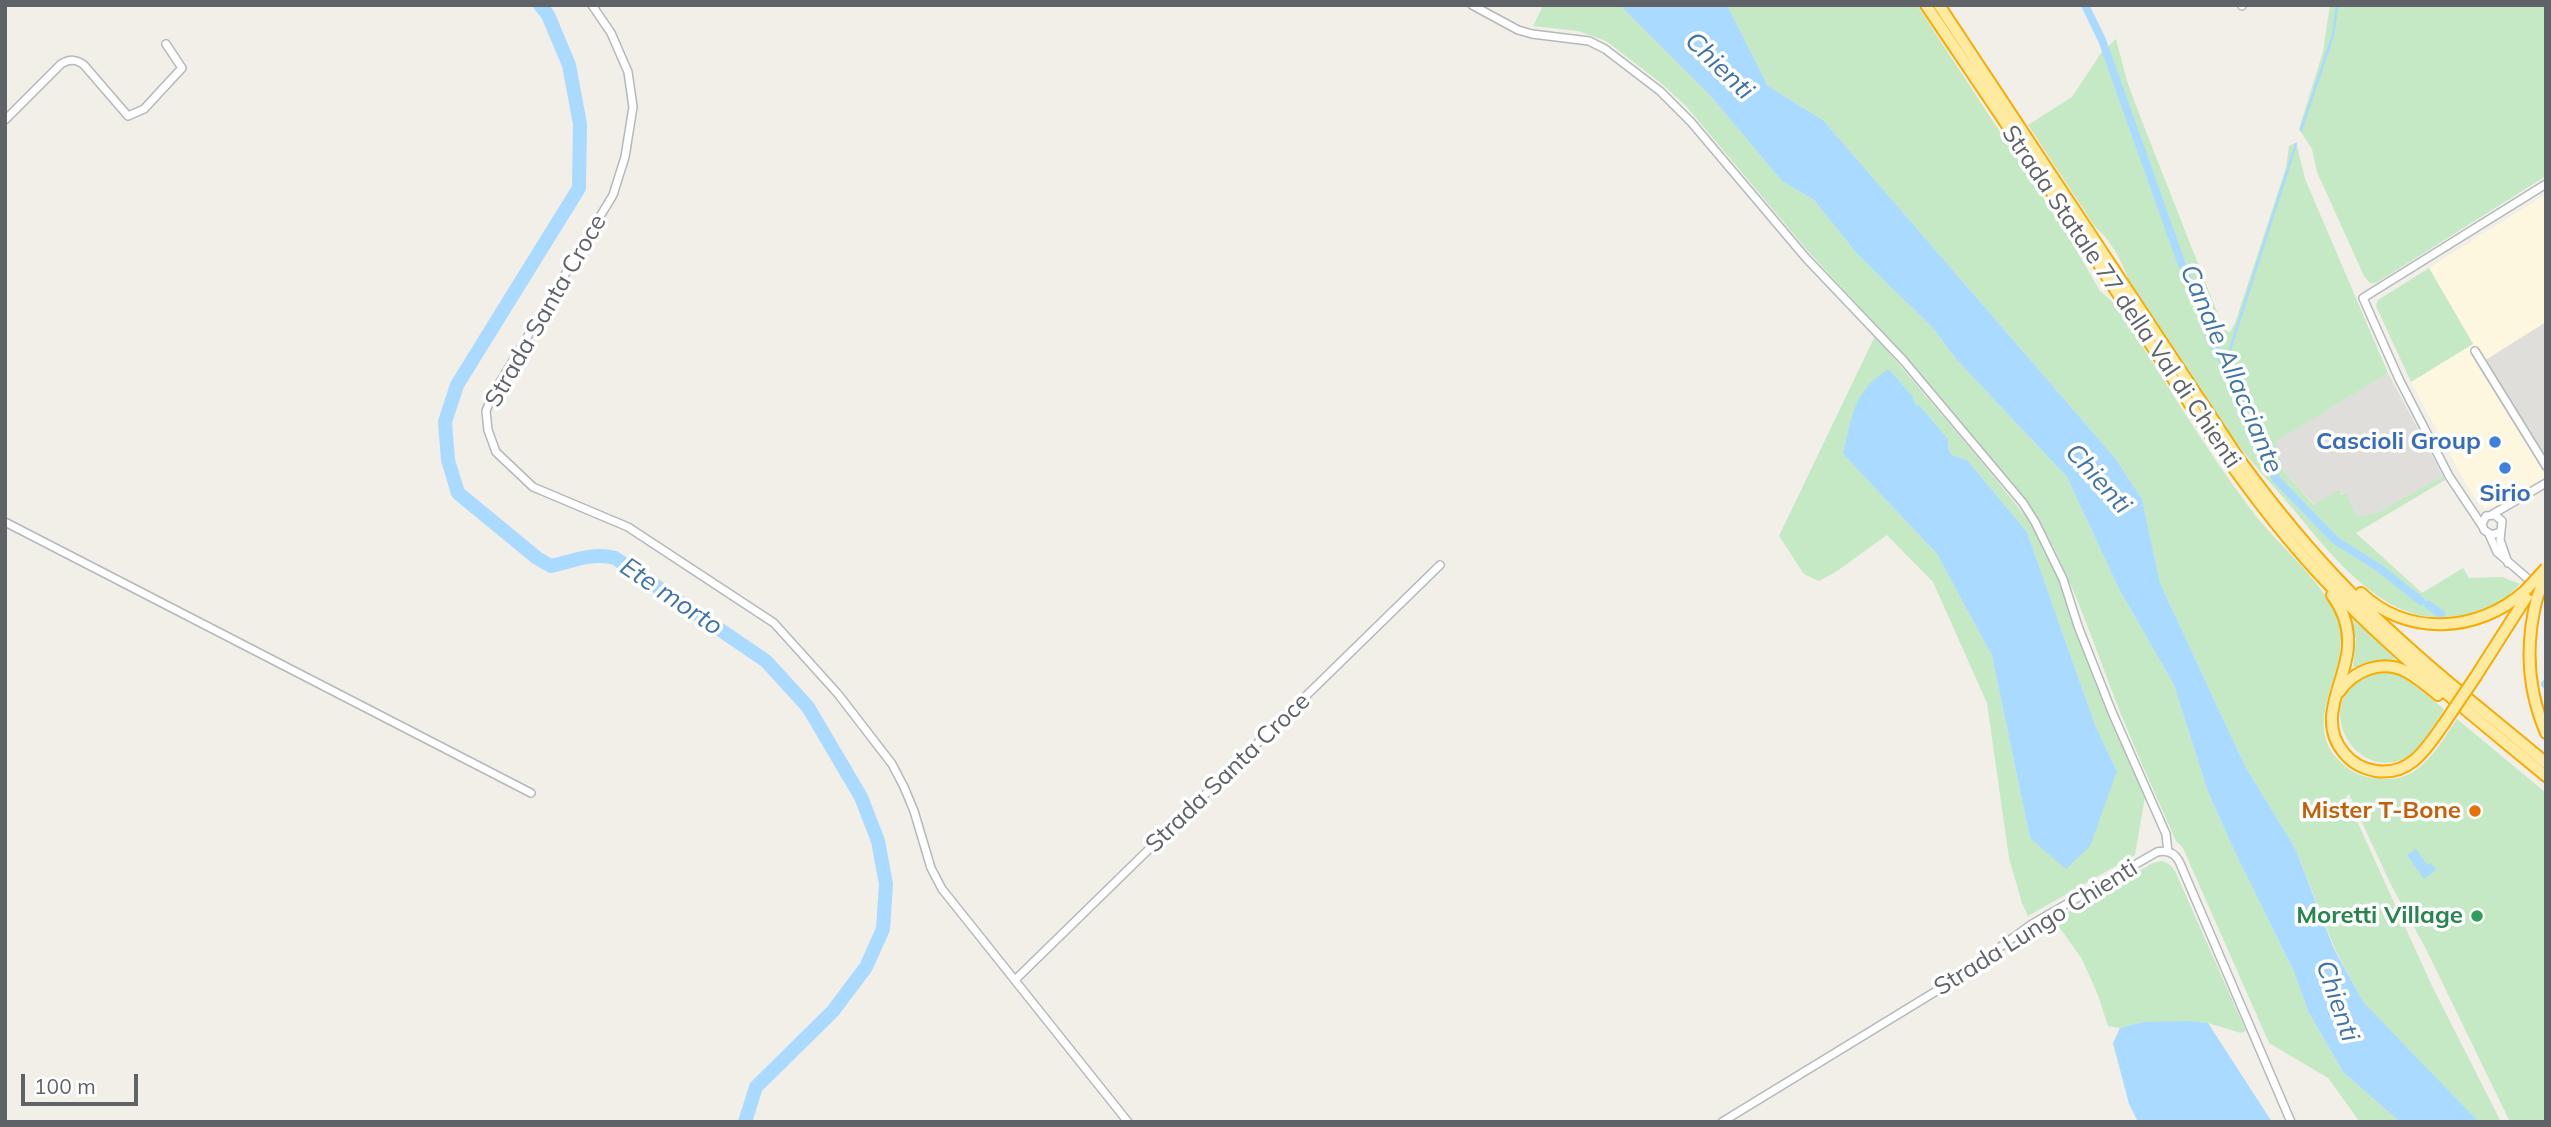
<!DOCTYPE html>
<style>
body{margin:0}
#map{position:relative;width:2551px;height:1127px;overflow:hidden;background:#f1efe8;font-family:Mulish,sans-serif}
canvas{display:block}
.frame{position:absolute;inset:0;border:7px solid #5f6368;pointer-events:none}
.scale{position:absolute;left:21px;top:1074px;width:117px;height:32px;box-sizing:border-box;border:4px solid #5f6368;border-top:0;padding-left:9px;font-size:21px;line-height:24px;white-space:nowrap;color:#5f6368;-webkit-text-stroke:5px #fff;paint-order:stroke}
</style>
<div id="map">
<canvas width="2551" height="1127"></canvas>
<div class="frame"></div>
<div class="scale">100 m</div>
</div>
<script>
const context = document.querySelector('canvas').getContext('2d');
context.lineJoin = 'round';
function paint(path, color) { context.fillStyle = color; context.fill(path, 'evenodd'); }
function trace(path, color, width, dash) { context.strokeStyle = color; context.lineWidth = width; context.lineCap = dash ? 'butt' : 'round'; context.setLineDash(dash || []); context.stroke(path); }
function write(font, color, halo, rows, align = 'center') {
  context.font = font + ' Mulish,sans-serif'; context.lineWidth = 7; context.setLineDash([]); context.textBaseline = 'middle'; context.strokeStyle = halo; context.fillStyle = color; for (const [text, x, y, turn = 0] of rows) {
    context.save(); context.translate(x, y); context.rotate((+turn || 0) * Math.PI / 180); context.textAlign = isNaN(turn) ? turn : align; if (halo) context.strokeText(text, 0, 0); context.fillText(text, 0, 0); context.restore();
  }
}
paint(new Path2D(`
 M 2546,194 L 2546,322 L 2477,365 L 2546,476 L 2505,501 L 2493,507 L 2485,508 L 2480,505 L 2467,486 L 2411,382 L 2473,343 L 2429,268 Z`), '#fef7e0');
paint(new Path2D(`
 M 2546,322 L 2546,457 L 2542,454 L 2484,361 Z
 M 2388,373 L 2443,476 L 2377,513 L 2360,516 L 2355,513 L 2346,492 L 2315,505 L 2282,469 L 2274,442 Z`), '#e0deda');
paint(new Path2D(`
 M 1540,5 L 1620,5 L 1708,93 L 1782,181 L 1814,200 L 1858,255 L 1934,329 L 1956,359 L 2067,477 L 2119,589 L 2174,685 L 2208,792 L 2234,850 L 2294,972 L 2308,1011 L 2343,1072 L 2400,1122 L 2360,1122 L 2328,1078 L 2269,1043 L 2183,848 L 2176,841 C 2159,802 2141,763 2125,724 C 2094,648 2072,570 2026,500 L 1877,326 L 1807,250 L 1686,106 L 1661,83 L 1606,41 L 1578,31 L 1533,26 L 1542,8 Z
 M 1727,5 L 1917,5 L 2070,239 L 2100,291 L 2117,306 C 2161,375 2203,446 2252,511 C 2277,544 2318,576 2336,614 C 2360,669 2286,727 2352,771 C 2362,777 2372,778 2383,779 C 2421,782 2438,746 2457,719 L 2546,793 L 2546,1122 L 2510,1122 L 2426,949 L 2390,883 L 2349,794 L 2346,797 L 2432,986 L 2501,1122 L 2479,1122 L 2364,1004 L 2335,949 L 2295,848 L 2245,766 L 2160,583 L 2142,499 L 2115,458 L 1823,120 L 1768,86 Z
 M 2330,5 L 2546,5 L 2546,176 L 2376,283 L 2370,283 L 2364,276 L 2317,172 L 2312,149 L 2299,129 L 2323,52 Z
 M 2116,39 L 2127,81 L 2140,116 L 2224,330 L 2230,332 L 2235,323 L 2286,168 L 2289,146 L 2295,143 L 2297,146 L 2305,179 L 2388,373 L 2275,442 L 2282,469 L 2314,505 L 2338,490 L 2341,495 L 2346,492 L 2355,513 L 2360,516 L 2377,513 L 2443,476 L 2445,480 L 2356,533 L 2422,593 L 2463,568 L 2469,578 L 2502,577 L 2520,584 C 2488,621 2430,628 2389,603 C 2351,581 2322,544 2294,510 C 2275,487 2253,465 2235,441 C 2222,424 2211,405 2200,388 C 2176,352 2153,316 2129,281 C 2122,261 2111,240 2095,227 L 2028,125 L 2072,97 L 2101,53 Z
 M 2429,268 L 2473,344 L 2411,382 L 2376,306 L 2378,300 Z
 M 1875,336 L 1980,460 L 2026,517 L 2038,535 L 2058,576 L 2077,634 L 2111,721 L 2145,797 L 2135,855 L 2028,916 L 2022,903 L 2009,858 L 1987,703 L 1933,582 L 1887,535 L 1837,571 L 1819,581 L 1804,574 L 1779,536 ZM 1889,369 L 1913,397 L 1915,404 L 1922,408 L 1948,439 L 1949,450 L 1952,455 L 1967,460 L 2027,532 L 2095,725 L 2117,771 L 2030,838 L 1992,656 L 1937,554 L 1843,454 Z
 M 2350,616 L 2401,664 L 2377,662 L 2357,669 L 2353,666 L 2356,639 Z
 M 2380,670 L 2395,670 L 2444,709 C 2435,724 2427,743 2413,753 C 2358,794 2299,694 2380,670 Z
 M 2162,861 L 2169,864 L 2175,871 L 2246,1031 L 2241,1033 L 2208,1023 L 2143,1022 L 2120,1028 L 2108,1026 L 2098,995 L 2082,959 L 2054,920 L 2153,863 Z`), '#c5e8c5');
paint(new Path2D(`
 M 1620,5 L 1727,5 L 1768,86 L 1823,120 L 2115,458 L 2142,499 L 2160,583 L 2245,766 L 2295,848 L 2334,949 L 2364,1003 L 2479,1122 L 2400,1122 L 2343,1072 L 2308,1011 L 2294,972 L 2234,850 L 2208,792 L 2174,685 L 2119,589 L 2067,477 L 1956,359 L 1934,329 L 1858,255 L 1814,200 L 1782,181 L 1708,93 Z
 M 1889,369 L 1913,397 L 1915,404 L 1921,407 L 1948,439 L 1949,450 L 1952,455 L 1967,460 L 2027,532 L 2095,725 L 2117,771 L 2090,846 L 2066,869 L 2030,838 L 1992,656 L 1937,554 L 1843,454 C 1852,417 1853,390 1889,369 Z
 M 2416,849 L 2427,865 L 2431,863 L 2436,870 L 2424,879 L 2407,855 Z
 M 2188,1021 L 2208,1023 L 2272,1122 L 2138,1122 L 2129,1104 L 2113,1043 L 2120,1028 L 2143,1022 Z`), '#aadaff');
trace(new Path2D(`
 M 2301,130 L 2333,35 L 2337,5
 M 2225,365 L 2296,144`), '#aadaff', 2.5);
trace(new Path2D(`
 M 2085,5 L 2102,40 L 2181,262 L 2215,348 L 2256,416 L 2276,479 L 2335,540 L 2379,568 L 2421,601
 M 2428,605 L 2441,614
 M 2545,684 L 2546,685`), '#aadaff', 8);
trace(new Path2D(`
 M 540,5 L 548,15 L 569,65 L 580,124 L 579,188 L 457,385 L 445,422 L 448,460 L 458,493 L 537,558 L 551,566 C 573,561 593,552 615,558 L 766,661 L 808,707 L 861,797 L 878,841 L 886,884 L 883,929 L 866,967 L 833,1011 L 756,1087 L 745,1122`), '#aadaff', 14);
const minor = new Path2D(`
 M 592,5 L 611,33 L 628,72 L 633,107 L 625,157 L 613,195 L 494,392 L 486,411 L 488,430 L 496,452 L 533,487 L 628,527 L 774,623 L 838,694 L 892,764 L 904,787 L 914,811 L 931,868 L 942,889 L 1128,1122
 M 1472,5 L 1518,30 L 1532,34 L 1589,41 L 1605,49 L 1660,91 L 1691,122 L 1806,258 L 1903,360 L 2023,503 L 2035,522 L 2063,579 L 2078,626 L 2112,712 L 2166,834 L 2168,852
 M 2242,5 L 2242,6
 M 5,120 L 61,64 C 70,59 76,59 84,65 L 128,116 L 144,109 L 182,68 L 166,44
 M 2475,351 L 2546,466
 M 2493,514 L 2546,483
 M 5,522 L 531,793
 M 2483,527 L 2449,476 L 2399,379 L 2363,298 L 2546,184
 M 2500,532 L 2492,535 L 2484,530 L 2482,524 L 2486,516 L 2495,515 L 2502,521 L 2500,540 L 2508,563
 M 2489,534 L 2497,552 L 2527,578
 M 1015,980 L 1440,565
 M 1722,1122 L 1956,979 L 2032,924 L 2157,852 C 2166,850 2174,852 2179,861 L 2291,1122`);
const trunk = new Path2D(`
 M 1926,5 C 1988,97 2051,189 2111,283 C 2170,373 2226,466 2296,548 C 2369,634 2459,704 2546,776
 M 1939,5 L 2241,462 C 2274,507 2309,550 2348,590 C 2409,653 2479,707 2546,763
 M 2361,593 C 2408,637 2478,633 2525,591
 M 2332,595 C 2343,610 2349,626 2348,645 C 2347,681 2315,719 2344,753 C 2352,763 2364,769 2376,771 C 2410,776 2426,749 2443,725
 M 2537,598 C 2525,644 2527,689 2546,733
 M 2476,676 L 2529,593
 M 2339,692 C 2354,670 2382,659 2407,672 C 2418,678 2428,687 2438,695`);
trace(minor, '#b5b8bc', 10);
trace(trunk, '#f9ab00', 14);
trace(minor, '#fff', 7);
trace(trunk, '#feeaa1', 10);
const trunkBridge = new Path2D(`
 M 2525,591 L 2546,568
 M 2537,598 L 2546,574
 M 2443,725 L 2476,676`);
trace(trunkBridge, '#f9ab00', 14, []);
trace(trunkBridge, '#feeaa1', 10);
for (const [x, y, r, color] of [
 [2495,442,7,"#3f7fe0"],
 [2505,468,7,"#3f7fe0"],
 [2475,811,7,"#e8710a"],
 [2477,916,7,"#2e9e5b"]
]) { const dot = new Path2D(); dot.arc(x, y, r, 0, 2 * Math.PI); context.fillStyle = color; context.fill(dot); trace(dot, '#fff', 2.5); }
write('24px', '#5f6368', '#fff', [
 ["Strada Statale 77 della Val di Chienti",2121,297,56],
 ["Strada Santa Croce",546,311,-60],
 ["Strada Santa Croce",1228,773,-44],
 ["Strada Lungo Chienti",2036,928,-32]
]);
write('bold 24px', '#366cbe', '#fff', [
 ["Cascioli Group",2481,442],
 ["Sirio",2505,494,"center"]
], 'right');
write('bold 24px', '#c56008', '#fff', [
 ["Mister T-Bone",2461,811]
], 'right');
write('bold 24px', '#27864d', '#fff', [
 ["Moretti Village",2463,916]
], 'right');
write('italic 26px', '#4174aa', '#fff', [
 ["Chienti",1719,66,44],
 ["Canale Allacciante",2231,369,67],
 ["Chienti",2098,479,48],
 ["Ete morto",671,597,34],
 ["Chienti",2337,1001,71]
]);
</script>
